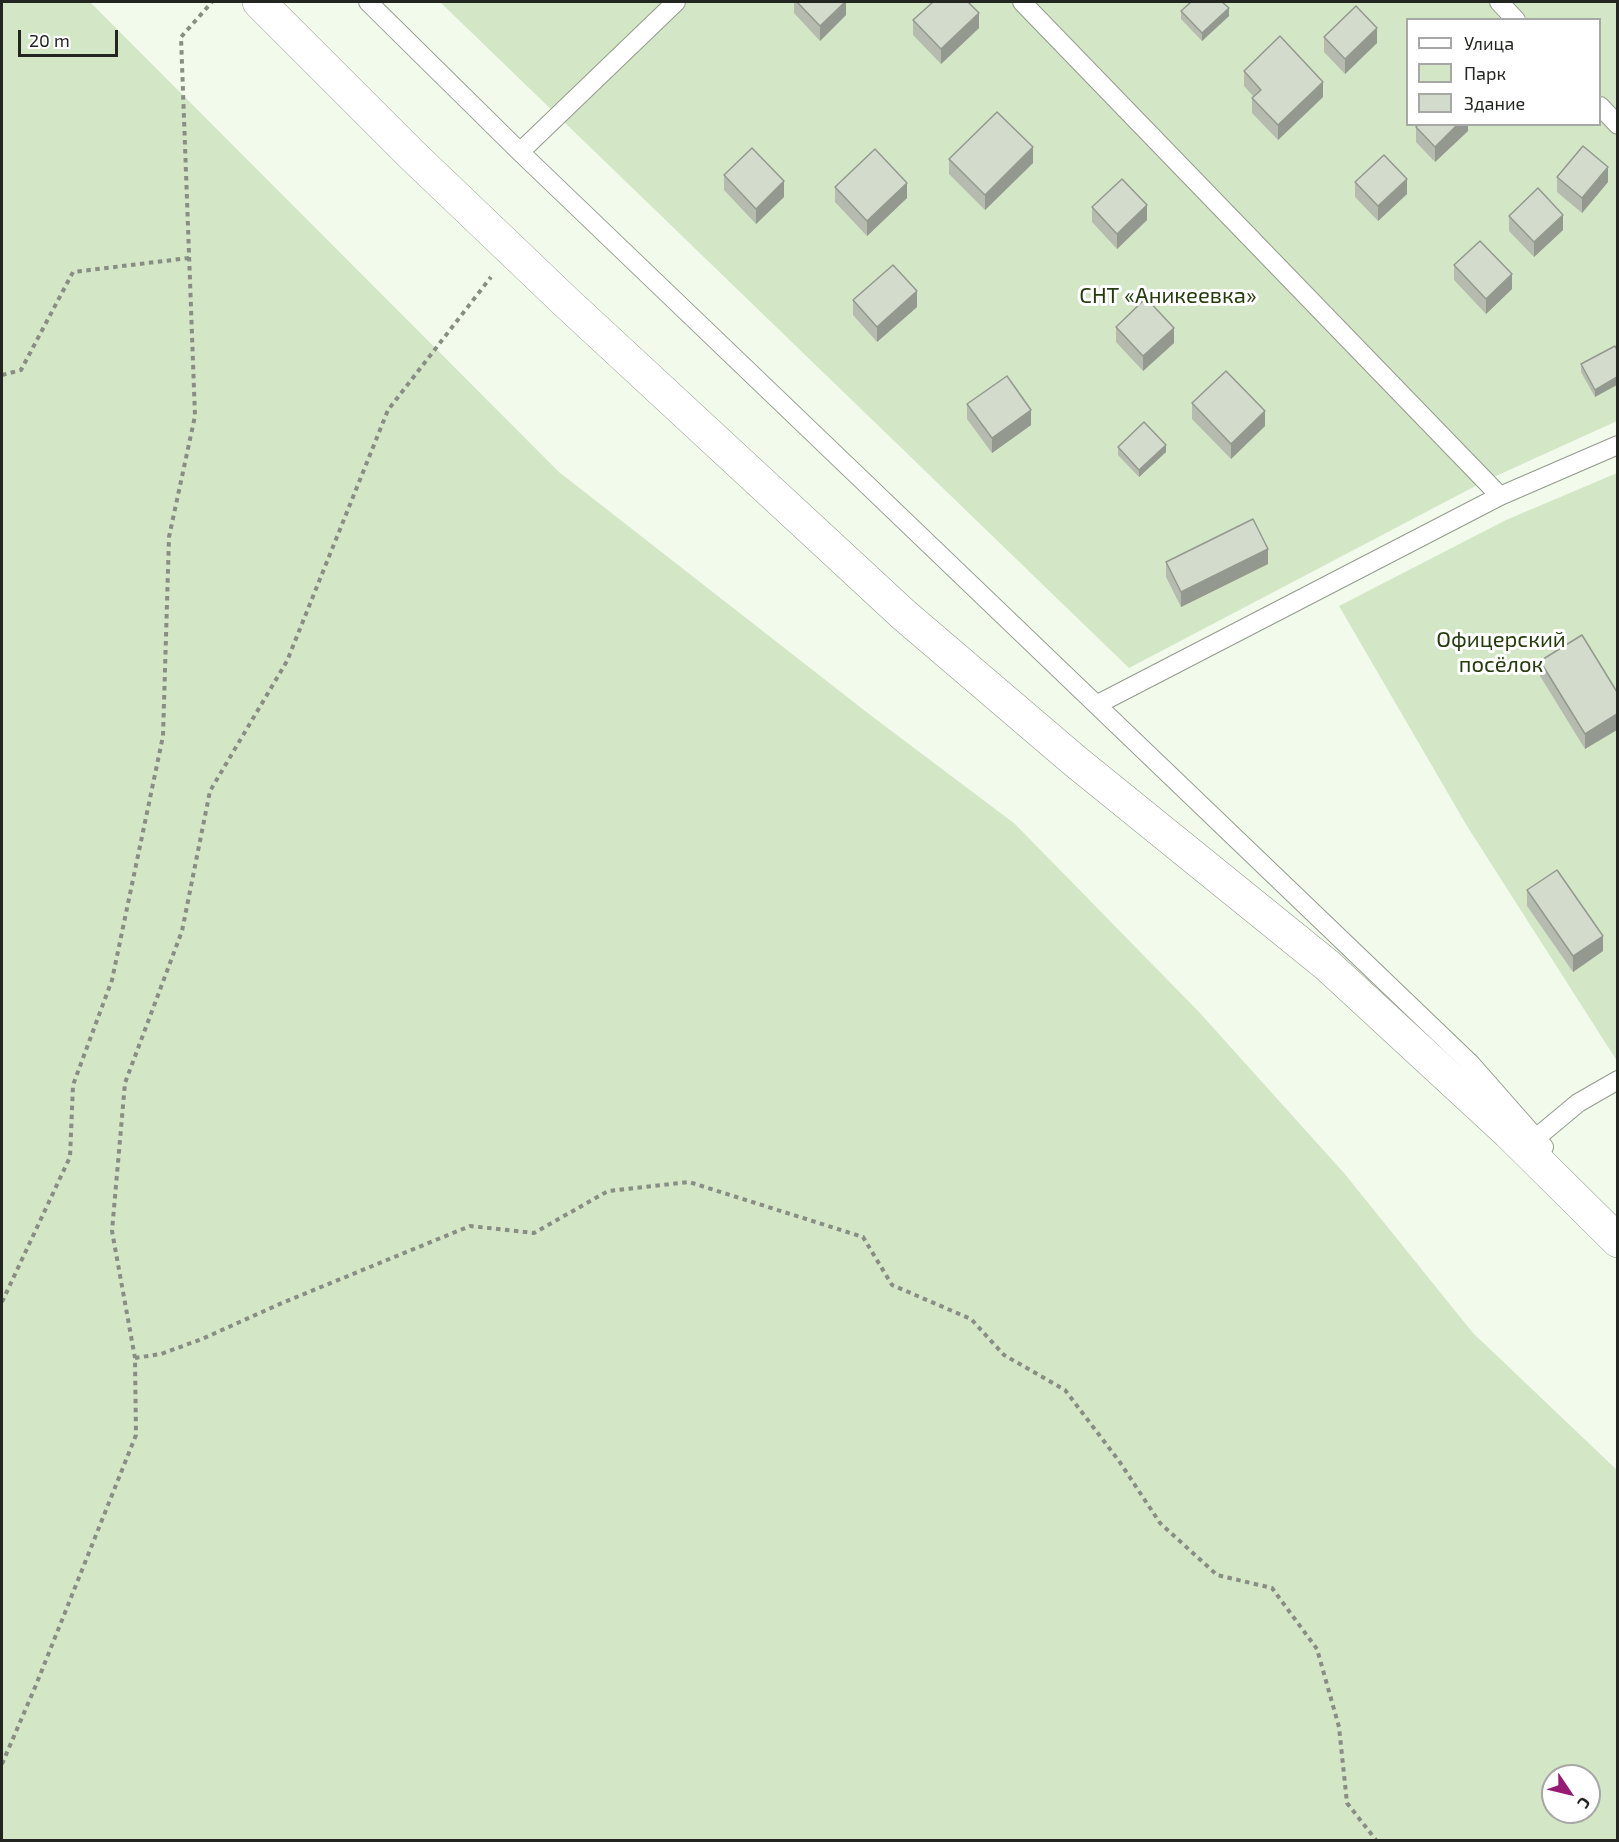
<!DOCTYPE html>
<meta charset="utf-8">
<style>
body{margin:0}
#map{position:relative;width:1619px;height:1842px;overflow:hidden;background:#f2fbeb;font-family:"Exo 2",sans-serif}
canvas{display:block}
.frame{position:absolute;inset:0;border:3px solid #232620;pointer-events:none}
.legend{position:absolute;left:1406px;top:18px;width:195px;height:108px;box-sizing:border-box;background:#fff;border:2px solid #a7a8a6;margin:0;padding:8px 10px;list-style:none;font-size:18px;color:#232620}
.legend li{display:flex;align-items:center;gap:12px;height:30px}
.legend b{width:30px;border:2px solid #a7a8a6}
.north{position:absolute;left:1541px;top:1764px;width:60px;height:60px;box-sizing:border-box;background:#fff;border:2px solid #a7a8a6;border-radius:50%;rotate:125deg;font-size:16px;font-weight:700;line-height:24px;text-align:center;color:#232620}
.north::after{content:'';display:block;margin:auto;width:21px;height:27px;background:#961a74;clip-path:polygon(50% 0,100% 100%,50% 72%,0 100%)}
.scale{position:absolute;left:18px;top:30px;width:100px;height:27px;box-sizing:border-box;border:3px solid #232620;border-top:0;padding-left:8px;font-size:18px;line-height:21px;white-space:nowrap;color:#232620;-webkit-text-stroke:4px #fff;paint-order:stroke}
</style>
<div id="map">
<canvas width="1619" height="1842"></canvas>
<div class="frame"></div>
<ul class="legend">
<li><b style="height:8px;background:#fff"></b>Улица</li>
<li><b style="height:16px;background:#d3e6c5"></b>Парк</li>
<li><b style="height:16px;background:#d2dbcc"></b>Здание</li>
</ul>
<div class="north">С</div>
<div class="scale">20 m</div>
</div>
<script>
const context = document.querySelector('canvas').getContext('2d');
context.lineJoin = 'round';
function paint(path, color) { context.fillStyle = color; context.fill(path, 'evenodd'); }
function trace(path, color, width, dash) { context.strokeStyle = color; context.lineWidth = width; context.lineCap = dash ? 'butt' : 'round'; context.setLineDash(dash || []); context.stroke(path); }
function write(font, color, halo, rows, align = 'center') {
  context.font = font + ' "Exo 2",sans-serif'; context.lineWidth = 6; context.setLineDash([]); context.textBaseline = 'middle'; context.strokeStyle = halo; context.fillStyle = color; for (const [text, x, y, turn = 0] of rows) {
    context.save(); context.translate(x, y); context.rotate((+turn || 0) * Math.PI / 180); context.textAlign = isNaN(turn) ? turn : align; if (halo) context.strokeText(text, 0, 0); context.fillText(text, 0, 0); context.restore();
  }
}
paint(new Path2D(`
 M 2,2 L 90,2 L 559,472 L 869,714 L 1015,824 L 1199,1012 L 1344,1173 L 1473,1333 L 1617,1470 L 1617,1840 L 2,1840 ZM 1553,1776 L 1589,1776 L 1589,1812 L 1553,1812 Z
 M 440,2 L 1617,2 L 1617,421 L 1485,481 L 1129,668 ZM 1408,20 L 1600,20 L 1600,124 L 1408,124 Z
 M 1617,473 L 1617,1061 L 1467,826 L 1339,606 L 1506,520 Z`), '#d3e6c5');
const service = new Path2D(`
 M 368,2 L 520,152 L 1471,1064 L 1544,1147
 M 1022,2 L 1500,496
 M 1499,2 L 1516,20
 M 1600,106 L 1618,125
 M 520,152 L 676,2
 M 1098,704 L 1500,496 L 1618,445
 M 1536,1138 L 1578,1103 L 1618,1080`);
const tertiary = new Path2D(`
 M 259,2 L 411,154 L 567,303 L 904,615 L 1075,761 L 1327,965 L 1509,1133 L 1618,1241`);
trace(service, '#939b8d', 20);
trace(tertiary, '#939b8d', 34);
trace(new Path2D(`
 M 2,375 L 21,370 L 73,272 L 189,258
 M 2,1302 L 70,1157 L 73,1085 L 112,980 L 163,736 L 169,537 L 195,416 L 181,37 L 212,2
 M 135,1358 L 161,1354 L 202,1339 L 282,1303 L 470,1226 L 534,1233 L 608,1191 L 689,1182 L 863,1237 L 892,1285 L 971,1319 L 1004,1355 L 1065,1390 L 1119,1461 L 1160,1523 L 1217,1575 L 1272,1588 L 1317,1649 L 1339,1727 L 1347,1803 L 1376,1840
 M 2,1764 L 36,1685 L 136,1435 L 135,1358 L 112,1231 L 125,1083 L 182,931 L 210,791 L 287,661 L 388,410 L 491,277`), '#888e83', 4, [4.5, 4.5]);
trace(service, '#fff', 18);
trace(tertiary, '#fff', 33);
paint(new Path2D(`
 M 794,2 L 846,2 L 846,15 L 820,41 L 794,13 Z
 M 1181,11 L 1229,16 L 1202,41 L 1181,19 Z
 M 913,20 L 979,28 L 941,64 L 913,35 Z
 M 1324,37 L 1377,43 L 1345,74 L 1324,52 Z
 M 1244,71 L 1323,97 L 1278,140 L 1252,113 L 1252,98 L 1254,97 L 1244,86 Z
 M 1468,124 L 1468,131 L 1435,162 L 1416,142 L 1416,127 Z
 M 949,159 L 1033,163 L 985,210 L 949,174 Z
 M 724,175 L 784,197 L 756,224 L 724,190 Z
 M 1557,177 L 1608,182 L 1582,213 L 1557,192 Z
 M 1355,182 L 1407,194 L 1378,221 L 1355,197 Z
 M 835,187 L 907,198 L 867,236 L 835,202 Z
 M 1092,207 L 1147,220 L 1117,249 L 1092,222 Z
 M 1509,216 L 1563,230 L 1534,257 L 1509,231 Z
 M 1454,265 L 1512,289 L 1486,314 L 1454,280 Z
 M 853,300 L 917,307 L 877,342 L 853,315 Z
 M 1116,327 L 1174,343 L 1143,371 L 1116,342 Z
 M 1615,346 L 1595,397 L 1581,372 L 1581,364 Z
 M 1192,403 L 1265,426 L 1231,459 L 1192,419 Z
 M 967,404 L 1031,425 L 992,453 L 967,419 Z
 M 1118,447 L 1166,452 L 1139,477 L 1118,455 Z
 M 1166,562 L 1268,564 L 1181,607 L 1166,577 Z
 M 1540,661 L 1617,692 L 1585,749 L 1540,676 Z
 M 1527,890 L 1603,951 L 1573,972 L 1527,906 Z`), '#b5bcaf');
paint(new Path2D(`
 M 845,2 L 846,2 L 846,15 L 820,41 L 820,26 Z
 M 1229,8 L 1229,16 L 1202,41 L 1202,33 Z
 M 979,13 L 979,28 L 941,64 L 941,49 Z
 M 1377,28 L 1377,43 L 1345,74 L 1345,59 Z
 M 1323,82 L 1323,97 L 1278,140 L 1278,125 Z
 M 1458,124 L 1468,124 L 1468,131 L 1435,162 L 1435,147 Z
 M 1033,147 L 1033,163 L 985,210 L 985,195 Z
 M 1608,167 L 1608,182 L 1582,213 L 1582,198 Z
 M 1407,179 L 1407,194 L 1378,221 L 1378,206 Z
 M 784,181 L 784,197 L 756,224 L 756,209 Z
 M 907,183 L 907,198 L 867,236 L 867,221 Z
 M 1147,205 L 1147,220 L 1117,249 L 1117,234 Z
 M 1563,215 L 1563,230 L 1534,257 L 1534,242 Z
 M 1512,274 L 1512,289 L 1486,314 L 1486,299 Z
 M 917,291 L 917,307 L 877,342 L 877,327 Z
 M 1174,328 L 1174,343 L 1143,371 L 1143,356 Z
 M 1617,377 L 1617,385 L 1595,397 L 1595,390 Z
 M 1031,410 L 1031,425 L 992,453 L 992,438 Z
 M 1265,411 L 1265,426 L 1231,459 L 1231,444 Z
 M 1166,445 L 1166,452 L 1139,477 L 1139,470 Z
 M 1268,549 L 1268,564 L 1181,607 L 1181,592 Z
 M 1617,714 L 1617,730 L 1585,749 L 1585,734 Z
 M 1603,936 L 1603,951 L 1573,972 L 1573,956 Z`), '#93998f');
const building = new Path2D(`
 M 797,2 L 845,2 L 820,26 Z
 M 933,2 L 968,2 L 979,13 L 941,49 L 913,20 Z
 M 1191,2 L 1222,2 L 1229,8 L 1202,33 L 1181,11 Z
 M 1356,6 L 1377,28 L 1345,59 L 1324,37 Z
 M 1280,36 L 1323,82 L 1278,125 L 1252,98 L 1261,90 L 1244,71 Z
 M 997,112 L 1033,147 L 985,195 L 949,159 Z
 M 1418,124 L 1458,124 L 1435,147 L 1416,127 Z
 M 1583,146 L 1608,167 L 1582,198 L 1557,177 Z
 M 752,148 L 784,181 L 756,209 L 724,175 Z
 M 875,149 L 907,183 L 867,221 L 835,187 Z
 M 1384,155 L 1407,179 L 1378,206 L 1355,182 Z
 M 1122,179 L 1147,205 L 1117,234 L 1092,207 Z
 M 1538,188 L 1563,215 L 1534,242 L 1509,216 Z
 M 1480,241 L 1512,274 L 1486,299 L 1454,265 Z
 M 893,265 L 917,291 L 877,327 L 853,300 Z
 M 1146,298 L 1174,328 L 1143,356 L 1116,327 Z
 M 1615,346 L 1617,350 L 1617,377 L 1595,390 L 1581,364 Z
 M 1226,371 L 1265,411 L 1231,444 L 1192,403 Z
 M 1007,376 L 1031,410 L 992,438 L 967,404 Z
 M 1144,422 L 1166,445 L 1139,470 L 1118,447 Z
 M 1253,519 L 1268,549 L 1181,592 L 1166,562 Z
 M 1582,635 L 1617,692 L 1617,714 L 1585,734 L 1540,661 Z
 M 1557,870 L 1603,936 L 1573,956 L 1527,890 Z`);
paint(building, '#d2dbcc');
trace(building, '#93998f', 1.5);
write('22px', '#253d0d', '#fff', [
 ["СНТ «Аникеевка»",1168,296],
 ["Офицерский",1501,640],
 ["посёлок",1501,665]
]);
</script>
